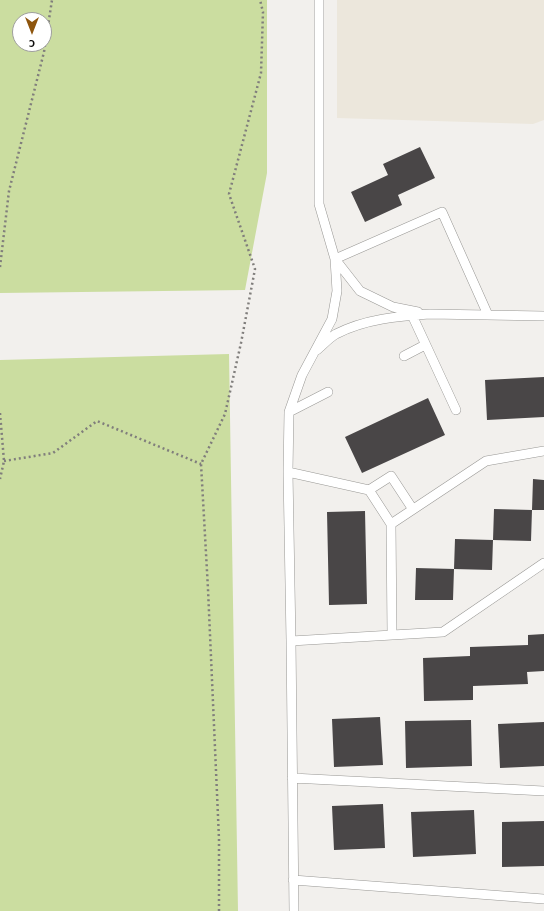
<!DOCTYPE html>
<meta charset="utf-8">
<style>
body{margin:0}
#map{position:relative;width:544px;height:911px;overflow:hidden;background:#f2f0ed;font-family:"Alegreya Sans",sans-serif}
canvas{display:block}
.north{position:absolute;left:12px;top:12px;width:40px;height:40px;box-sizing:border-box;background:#fff;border:1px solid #9e9e9d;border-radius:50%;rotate:180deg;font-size:11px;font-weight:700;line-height:16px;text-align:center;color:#0d0c0b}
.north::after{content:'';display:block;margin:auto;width:14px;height:18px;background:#8e550d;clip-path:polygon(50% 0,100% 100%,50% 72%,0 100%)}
</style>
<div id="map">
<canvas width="544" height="911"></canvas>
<div class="north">С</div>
</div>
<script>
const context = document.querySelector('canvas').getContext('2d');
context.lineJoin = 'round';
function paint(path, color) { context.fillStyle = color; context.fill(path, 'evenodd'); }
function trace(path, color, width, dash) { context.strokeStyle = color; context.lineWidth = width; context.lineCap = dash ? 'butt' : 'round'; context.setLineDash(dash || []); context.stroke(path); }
paint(new Path2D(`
 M 337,0 L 544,0 L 544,120 L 533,124 L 337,118 Z`), '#ece7dc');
paint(new Path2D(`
 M 0,0 L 267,0 L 267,173 L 245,290 L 0,293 ZM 20,20 L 44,20 L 44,44 L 20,44 Z
 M 229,354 L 238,911 L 0,911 L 0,360 Z`), '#cbdda0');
paint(new Path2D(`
 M 420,147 L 435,178 L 398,195 L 402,205 L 365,222 L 351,192 L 388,175 L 383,164 Z
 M 544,377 L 544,417 L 487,420 L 485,380 Z
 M 428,398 L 445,435 L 362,473 L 345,437 Z
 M 533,479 L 544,480 L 544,510 L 532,510 L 531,541 L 493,540 L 494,509 L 532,510 Z
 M 365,511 L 367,604 L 329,605 L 327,512 Z
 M 455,539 L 493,540 L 492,570 L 454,569 L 453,600 L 415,600 L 416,568 L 454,569 Z
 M 544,634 L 544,671 L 527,672 L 528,684 L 473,686 L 473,700 L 424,701 L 423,658 L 470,656 L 470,647 L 528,645 L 528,635 Z
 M 380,717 L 383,765 L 334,767 L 332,719 Z
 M 471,720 L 472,766 L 406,768 L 405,721 Z
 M 544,722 L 544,766 L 500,768 L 498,724 Z
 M 383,804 L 385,848 L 334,850 L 332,806 Z
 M 474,810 L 476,854 L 413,857 L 411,812 Z
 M 544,821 L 544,866 L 502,867 L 502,822 Z`), '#494647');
const service = new Path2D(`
 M 335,259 L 442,212 L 488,315
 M 335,259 L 360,291 L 393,307 L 418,312
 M 412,315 L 456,410
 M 317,350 C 323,345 329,338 336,334 C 365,319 399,316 430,314 L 544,316
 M 404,356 L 425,345
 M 289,412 L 328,392
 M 288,472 L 369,490 L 391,524
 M 369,490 L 391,476 L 412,508
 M 392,635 L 391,524 L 486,461 L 544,451
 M 291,641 L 443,632 L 544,563
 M 292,778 L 544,791
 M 293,880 L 544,899
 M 294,911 L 291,641 L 288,472 L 289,412 L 302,375 L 332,319 L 337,291 L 335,259 L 319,204 L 319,0`);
trace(service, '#989794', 10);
trace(new Path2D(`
 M 0,267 L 9,191 L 44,52 L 52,0
 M 0,413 L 4,461 L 0,479
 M 4,461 L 53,453 L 97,421 L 201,464
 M 219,911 L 219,839 L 208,589 L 201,464 L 225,414 L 241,343 L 255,269 L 229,194 L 261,73 L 263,12 L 260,0`), '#807e7c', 2.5, [2, 3]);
trace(service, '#fff', 9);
</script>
